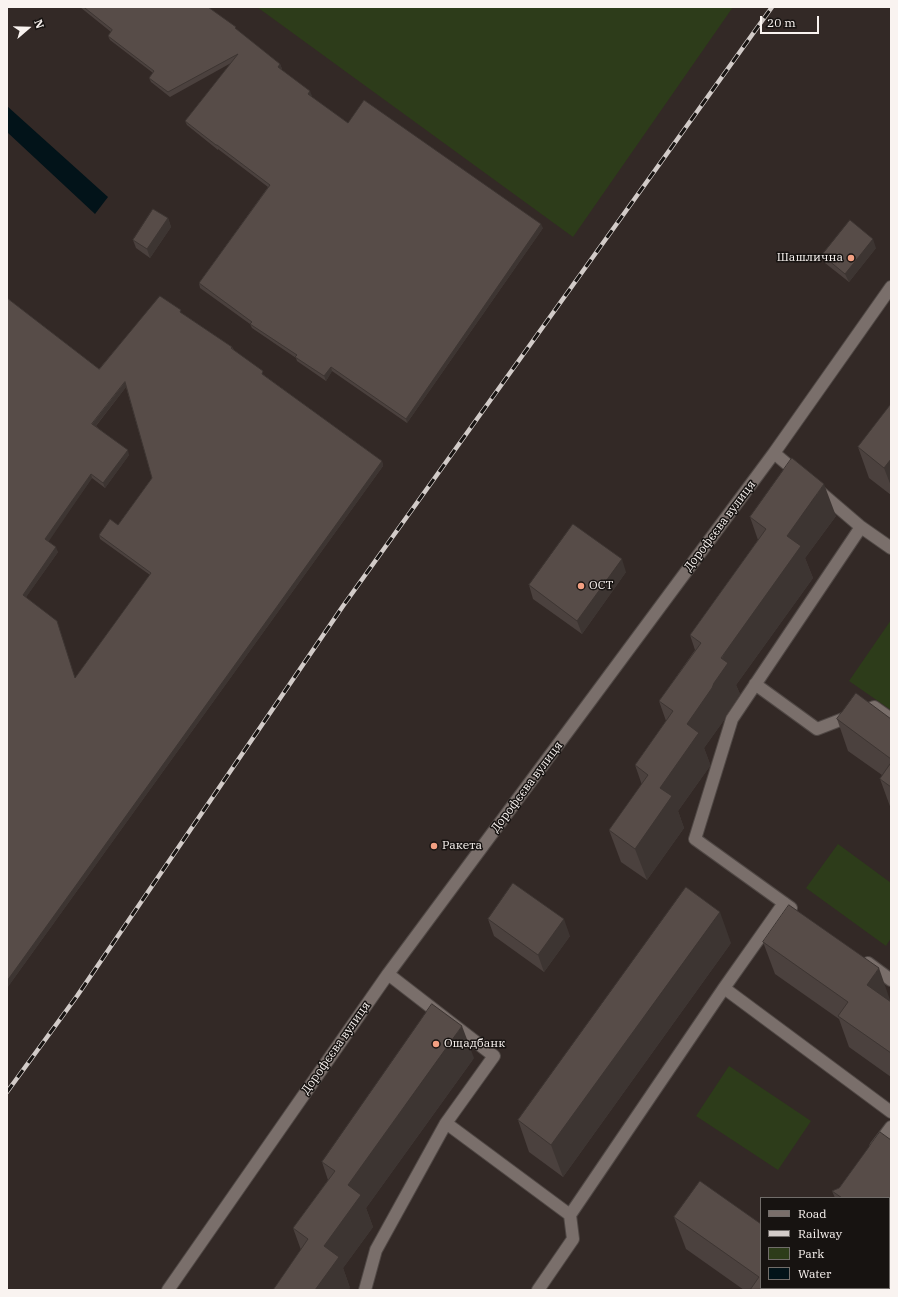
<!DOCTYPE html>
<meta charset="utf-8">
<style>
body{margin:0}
#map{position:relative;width:898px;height:1297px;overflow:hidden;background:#332926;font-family:"IBM Plex Serif",serif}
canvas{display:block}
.frame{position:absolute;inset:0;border:8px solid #f9f3f0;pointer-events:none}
.legend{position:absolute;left:760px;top:1197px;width:130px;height:92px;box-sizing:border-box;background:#171311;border:1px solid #716d6a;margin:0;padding:5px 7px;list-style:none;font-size:12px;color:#f9f3f0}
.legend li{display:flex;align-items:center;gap:8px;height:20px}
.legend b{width:20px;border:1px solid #716d6a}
.north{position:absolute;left:8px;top:8px;width:40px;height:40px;-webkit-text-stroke:3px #171311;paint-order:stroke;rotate:70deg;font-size:11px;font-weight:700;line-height:16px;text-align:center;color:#f9f3f0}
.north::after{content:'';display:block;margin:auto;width:14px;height:18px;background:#f9f3f0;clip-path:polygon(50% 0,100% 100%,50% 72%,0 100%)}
.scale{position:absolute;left:760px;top:16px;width:59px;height:18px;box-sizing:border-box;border:2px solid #f9f3f0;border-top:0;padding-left:5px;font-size:12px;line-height:14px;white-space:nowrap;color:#f9f3f0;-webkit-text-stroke:3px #171311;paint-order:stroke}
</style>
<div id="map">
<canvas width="898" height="1297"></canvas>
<div class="frame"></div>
<ul class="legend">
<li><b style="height:5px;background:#7a6f6b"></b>Road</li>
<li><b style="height:5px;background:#d2cbc8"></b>Railway</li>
<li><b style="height:11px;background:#2d3c1a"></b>Park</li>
<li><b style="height:11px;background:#021319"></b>Water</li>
</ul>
<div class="north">N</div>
<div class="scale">20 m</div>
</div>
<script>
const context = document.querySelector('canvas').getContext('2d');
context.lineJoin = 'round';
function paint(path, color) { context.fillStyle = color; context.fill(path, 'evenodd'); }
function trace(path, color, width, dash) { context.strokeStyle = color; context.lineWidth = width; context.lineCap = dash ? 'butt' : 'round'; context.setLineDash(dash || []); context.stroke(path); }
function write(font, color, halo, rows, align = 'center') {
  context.font = font + ' "IBM Plex Serif",serif'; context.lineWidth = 3; context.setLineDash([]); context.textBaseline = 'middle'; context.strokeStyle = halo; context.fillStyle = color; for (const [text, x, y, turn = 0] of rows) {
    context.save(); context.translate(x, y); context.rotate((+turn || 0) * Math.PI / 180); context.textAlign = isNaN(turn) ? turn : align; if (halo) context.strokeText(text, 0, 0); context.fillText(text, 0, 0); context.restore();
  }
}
paint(new Path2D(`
 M 257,7 L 733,7 L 573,237 Z
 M 891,620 L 891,710 L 849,681 Z
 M 838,844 L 891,883 L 891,938 L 886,946 L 806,888 Z
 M 729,1066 L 811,1121 L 778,1170 L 696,1116 Z`), '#2d3c1a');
paint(new Path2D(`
 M 7,106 L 108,197 L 95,214 L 7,132 Z`), '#021319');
const minor = new Path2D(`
 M 774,453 L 800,475
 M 861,527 L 891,548
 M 755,684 L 817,729 L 874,707 L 891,719
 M 791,908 L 695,839 L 732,719 L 861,527 L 819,491
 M 868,963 L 891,980
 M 388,974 L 494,1056 L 446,1123 L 570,1215 L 724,988 L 784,903
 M 724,988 L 891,1112
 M 876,1147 L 891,1127
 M 889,1258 L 891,1259
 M 168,1290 L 388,974 L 774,453 L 891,287
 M 365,1290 L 376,1250 L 446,1123
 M 538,1290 L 573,1239 L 570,1215`);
trace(minor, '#504845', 14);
trace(minor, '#7a6f6b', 12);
const rail = new Path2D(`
 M 7,1092 L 77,996 L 343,606 L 772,7`);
trace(rail, '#d2cbc8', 4.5);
trace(rail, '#171311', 3, [9]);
paint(new Path2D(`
 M 80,7 L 208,7 L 280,64 L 282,69 L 281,69 L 312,96 L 311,97 L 348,123 L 543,228 L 407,423 L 332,371 L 326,381 L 297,361 L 296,358 L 252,328 L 250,324 L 200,288 L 199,283 L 268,187 L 218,149 L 218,150 L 187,125 L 185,121 L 231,63 L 170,97 L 151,82 L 149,78 L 153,73 L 110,40 L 108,36 L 111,32 Z
 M 168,218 L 171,227 L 150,258 L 136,248 L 133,240 Z
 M 876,248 L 849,282 L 825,263 L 822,255 Z
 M 7,298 L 99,369 L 183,314 L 232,347 L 234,350 L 265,376 L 382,461 L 383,466 L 7,988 ZM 126,387 L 152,478 L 118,525 L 99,535 L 100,539 L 150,575 L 75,678 L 26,597 L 58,552 L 48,541 L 92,478 L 105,488 L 129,455 L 96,426 Z
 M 891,404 L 891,495 L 869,478 L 858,447 Z
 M 836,516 L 805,558 L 813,578 L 736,685 L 740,694 L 726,715 L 724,720 L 704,748 L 710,764 L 710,766 L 678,811 L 684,828 L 647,880 L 621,862 L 609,830 L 642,785 L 635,765 L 666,721 L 659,701 L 695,650 L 690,635 L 758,540 L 750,517 Z
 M 626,572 L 582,634 L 533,599 L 529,585 Z
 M 837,719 L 891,719 L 891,809 L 880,779 L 882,775 L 848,751 Z
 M 488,919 L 570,936 L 544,972 L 494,936 Z
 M 763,942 L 890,1000 L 890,1001 L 891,1002 L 891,1077 L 849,1047 L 839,1019 L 775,974 Z
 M 731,943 L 563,1177 L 529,1152 L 518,1120 Z
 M 474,1058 L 366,1208 L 373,1227 L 343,1268 L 350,1288 L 301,1250 L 293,1228 L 328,1180 L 322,1162 Z
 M 891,1140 L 891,1245 L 889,1243 L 889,1198 L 835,1198 L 832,1191 L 839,1188 Z
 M 674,1217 L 761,1224 L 761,1288 L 816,1290 L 744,1290 L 686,1249 Z`), '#4b413e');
paint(new Path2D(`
 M 280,64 L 282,69 L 280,71 L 278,67 Z
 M 310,91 L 312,96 L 309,99 L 308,94 Z
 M 168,218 L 171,227 L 150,258 L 147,249 Z
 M 541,224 L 543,228 L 407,423 L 406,419 Z
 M 873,239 L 876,248 L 849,282 L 845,274 Z
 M 331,367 L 332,371 L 326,381 L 324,376 Z
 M 125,382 L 126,387 L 94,428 L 92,424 Z
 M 128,450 L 129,455 L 105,488 L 103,483 Z
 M 891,459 L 891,486 L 884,468 Z
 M 382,461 L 383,466 L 7,988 L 7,981 Z
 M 91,474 L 92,478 L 47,544 L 45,539 Z
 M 824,484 L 836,516 L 805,558 L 813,578 L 736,685 L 740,694 L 726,715 L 724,720 L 704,748 L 710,764 L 710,766 L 678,811 L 684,828 L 647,880 L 635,849 L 687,724 L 787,536 Z
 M 56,547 L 58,552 L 24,600 L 23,595 Z
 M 622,559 L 626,572 L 582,634 L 577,621 Z
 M 720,912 L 731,943 L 563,1177 L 551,1145 Z
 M 564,919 L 570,936 L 544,972 L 538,955 Z
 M 879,968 L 890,1000 L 878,1017 L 867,985 Z
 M 462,1026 L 474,1058 L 366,1208 L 373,1227 L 343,1268 L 350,1288 L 349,1290 L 315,1290 L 324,1246 L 348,1185 Z`), '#3d3532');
const building = new Path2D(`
 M 84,7 L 208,7 L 236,27 L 235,28 L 280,64 L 278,67 L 310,91 L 308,94 L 348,123 L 364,100 L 541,224 L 406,419 L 331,367 L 324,376 L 295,357 L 297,355 L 250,324 L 252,322 L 199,283 L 270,185 L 217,145 L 216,145 L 185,121 L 238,54 L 168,92 L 149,78 L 154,71 L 108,36 L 112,30 Z
 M 153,209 L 168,218 L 147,249 L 133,240 Z
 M 850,220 L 873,239 L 845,274 L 822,255 Z
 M 160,296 L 181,310 L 180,312 L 232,347 L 231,348 L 263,371 L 262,374 L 382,461 L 7,981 L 7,298 L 99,369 ZM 125,382 L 152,478 L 118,525 L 110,519 L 99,535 L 151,573 L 75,678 L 57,621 L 23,595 L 56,547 L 45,539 L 91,474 L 103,483 L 128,450 L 92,424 Z
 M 891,404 L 891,459 L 884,468 L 858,447 Z
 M 792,458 L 824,484 L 787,536 L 801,546 L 721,658 L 728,663 L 714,683 L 712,688 L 687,724 L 699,733 L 698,734 L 660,788 L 672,796 L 635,849 L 609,830 L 648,775 L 635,765 L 673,711 L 659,701 L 701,643 L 690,635 L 766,529 L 750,517 Z
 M 573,524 L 622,559 L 577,621 L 529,585 Z
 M 856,693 L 891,719 L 891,759 L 837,719 Z
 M 891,763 L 891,787 L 880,779 Z
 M 513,883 L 564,919 L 538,955 L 488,919 Z
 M 686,887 L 720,912 L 551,1145 L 518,1120 Z
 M 789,905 L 879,968 L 867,985 L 891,1002 L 891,1053 L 838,1016 L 848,1002 L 763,942 Z
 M 432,1004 L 462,1026 L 348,1185 L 361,1195 L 324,1246 L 339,1257 L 315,1290 L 273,1290 L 308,1239 L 293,1228 L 335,1171 L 322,1162 Z
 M 880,1132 L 891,1140 L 891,1234 L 889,1233 L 889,1198 L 842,1198 L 832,1191 L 839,1188 Z
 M 700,1181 L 761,1224 L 761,1288 L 813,1288 L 816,1290 L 750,1290 L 759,1277 L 674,1217 Z
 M 842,1288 L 846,1288 L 849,1290 L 841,1290 Z`);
paint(building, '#574c48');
trace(building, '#3d3532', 1);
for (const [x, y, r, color] of [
 [851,258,4,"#f3a082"],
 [581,586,4,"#f3a082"],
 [434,846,4,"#f3a082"],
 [436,1044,4,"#f3a082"]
]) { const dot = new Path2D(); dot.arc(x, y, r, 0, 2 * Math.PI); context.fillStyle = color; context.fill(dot); trace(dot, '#171311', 1.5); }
write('12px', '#f9f3f0', '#171311', [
 ["Шашлична",843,258,"right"],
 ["ОСТ",589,586],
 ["Ракета",442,846],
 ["Ощадбанк",444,1044]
], 'left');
write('12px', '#f9f3f0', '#171311', [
 ["Дорофєєва вулиця",720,526,-53],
 ["Дорофєєва вулиця",527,787,-53],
 ["Дорофєєва вулиця",336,1048,-55]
]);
</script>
